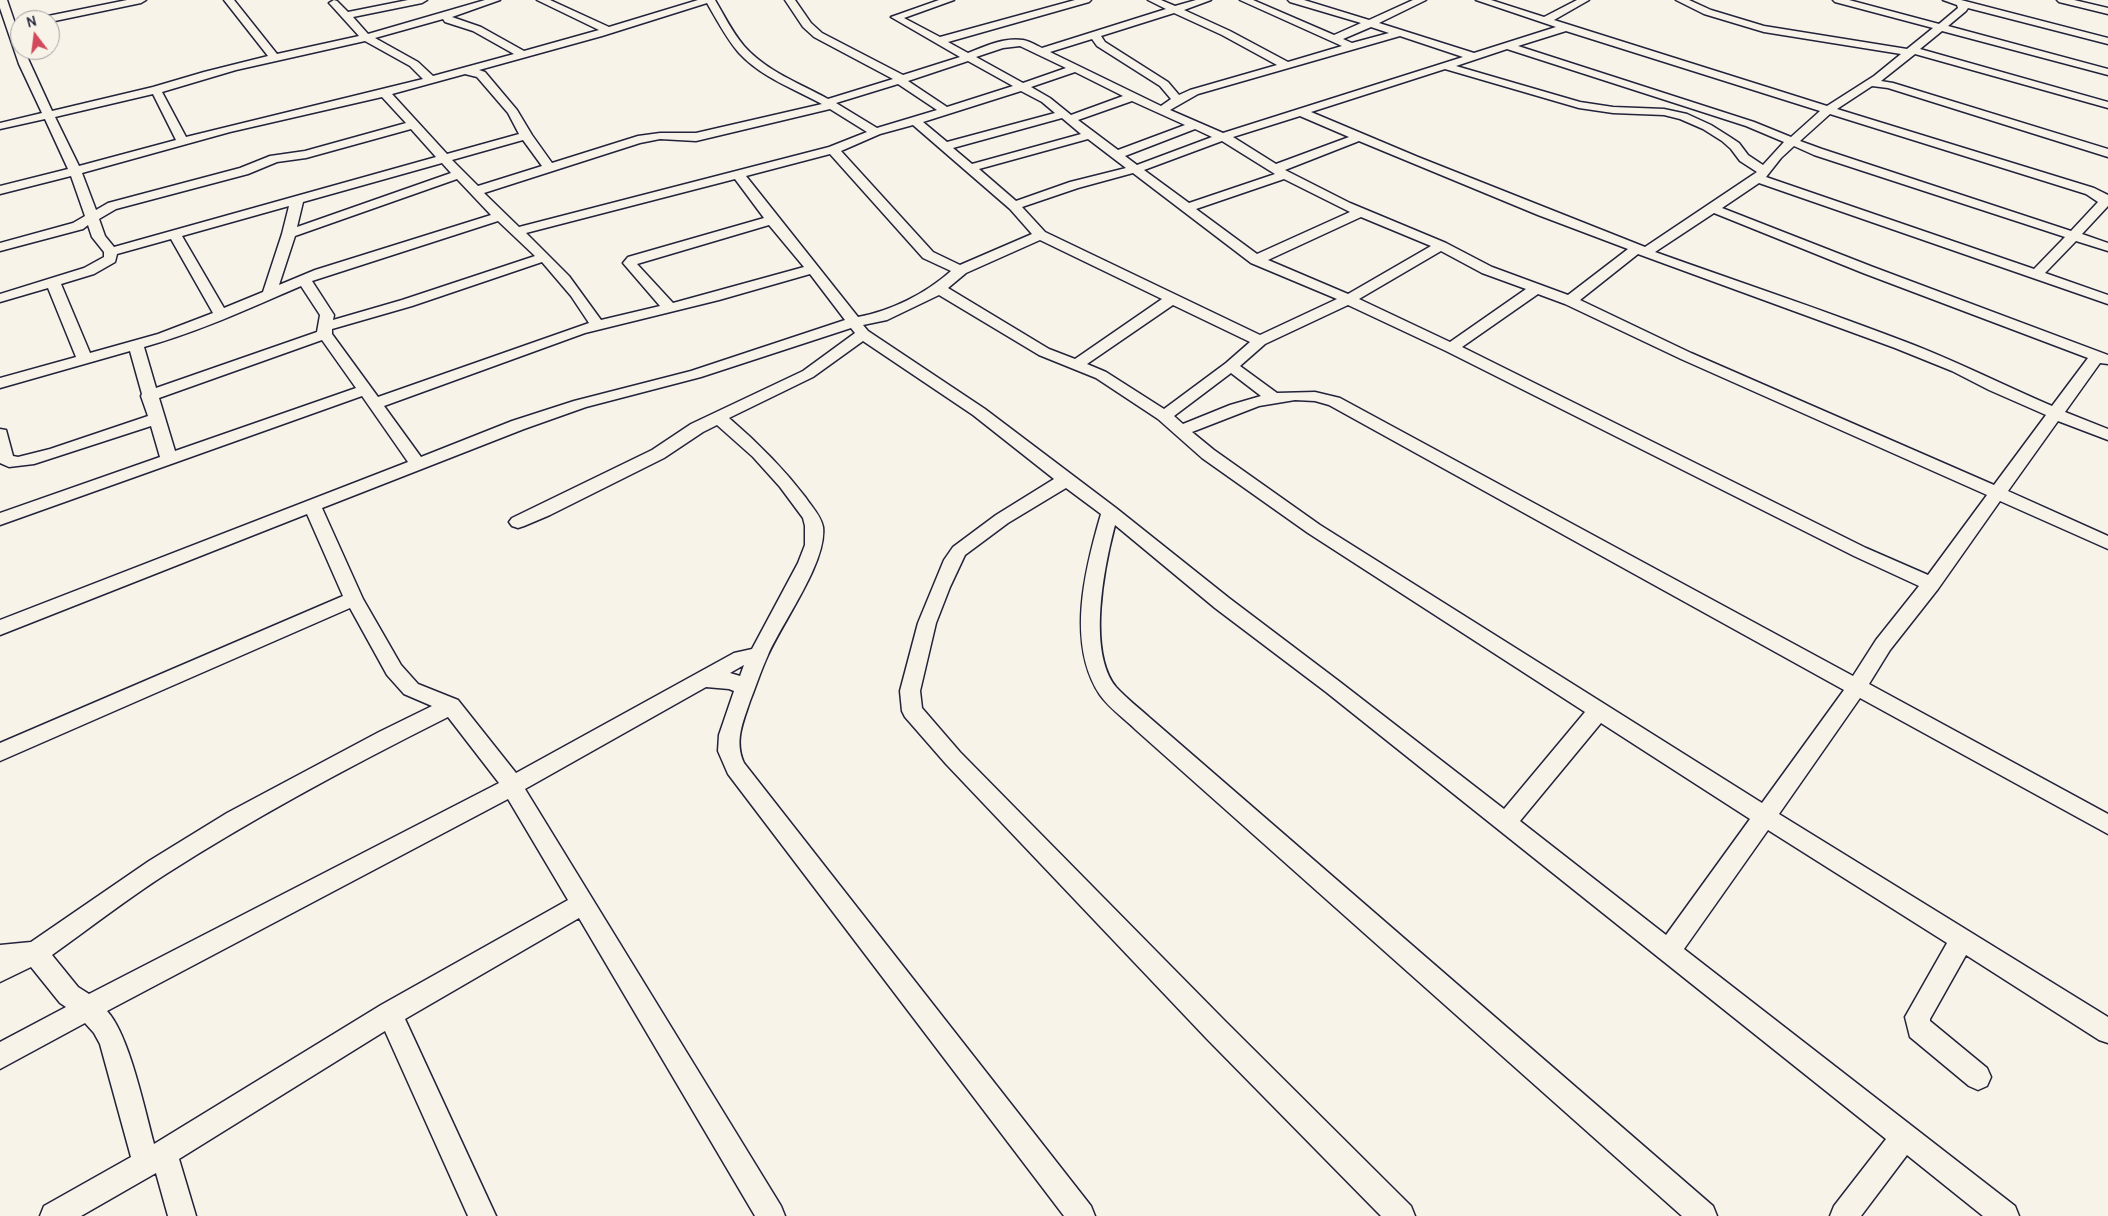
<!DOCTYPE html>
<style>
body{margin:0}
#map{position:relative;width:2108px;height:1216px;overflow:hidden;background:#f7f3e8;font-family:Delius,sans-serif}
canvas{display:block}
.north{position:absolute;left:10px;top:10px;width:50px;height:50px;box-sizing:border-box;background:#f7f3e8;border:1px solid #a29fa3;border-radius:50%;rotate:345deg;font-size:14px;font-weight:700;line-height:20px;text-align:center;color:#22223b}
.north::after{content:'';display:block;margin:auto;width:18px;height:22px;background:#d1495b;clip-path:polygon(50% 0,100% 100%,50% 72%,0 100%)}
</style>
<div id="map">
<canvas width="2108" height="1216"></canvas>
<div class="north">N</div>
</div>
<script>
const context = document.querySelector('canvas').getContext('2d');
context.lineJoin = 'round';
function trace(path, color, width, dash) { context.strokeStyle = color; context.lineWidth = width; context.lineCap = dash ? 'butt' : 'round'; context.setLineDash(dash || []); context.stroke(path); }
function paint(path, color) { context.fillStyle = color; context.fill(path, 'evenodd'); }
const minor = new Path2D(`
 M 0,0 L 7,0 L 20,38 L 20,50 L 24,50 L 52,111 L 153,87 L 204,72 L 268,56 L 224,0 L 234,0 L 277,54 L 359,36 L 331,5 L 329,3 L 334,0 L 337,1 L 348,12 L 408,0 L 427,0 L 422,3 L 353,17 L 368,34 L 485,0 L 500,0 L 452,17 L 481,27 L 524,51 L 599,30 L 537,0 L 550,0 L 609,27 L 698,0 L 715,0 C 724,15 732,32 744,46 C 766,71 799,83 828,99 L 893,79 L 814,37 L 803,27 L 785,0 L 795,0 L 811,23 L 822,33 L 903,75 L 960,57 L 891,17 L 939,0 L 954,0 L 904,18 L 940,37 L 1075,0 L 1091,0 L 1089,2 L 948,42 L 968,53 C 985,46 1005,37 1023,40 C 1029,41 1036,45 1042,48 L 1166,9 L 1148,0 L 1161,0 L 1175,6 L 1196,0 L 1211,0 L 1184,10 L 1230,31 L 1288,62 L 1342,46 L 1240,0 L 1253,0 L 1334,35 L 1361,23 L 1290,2 L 1288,0 L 1304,0 L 1369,20 L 1413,0 L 1426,0 L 1379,23 L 1474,53 L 1556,27 L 1476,0 L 1491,0 L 1544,17 L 1577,0 L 1589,0 L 1554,20 L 1827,106 L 1874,76 L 1901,54 L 1764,32 L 1704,14 L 1676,0 L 1689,0 L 1711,10 L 1764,26 L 1907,49 L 1933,28 L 1835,2 L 1833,0 L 1849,0 L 1939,24 L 1958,8 L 1957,5 L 1943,0 L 1961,0 L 2108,38 L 2108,44 L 1968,8 L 1966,11 L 1948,26 L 2108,69 L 2108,75 L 1942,31 L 1920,49 L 2108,102 L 2108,108 L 1915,54 L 1881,81 L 1893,83 L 2108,149 L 2108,157 L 1888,88 L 1872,86 L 1837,109 L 2094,188 L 2108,195 L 2108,206 L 2082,234 L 2108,243 L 2108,251 L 2076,241 L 2045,273 L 2108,295 L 2108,304 L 1759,183 L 1722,208 L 1873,267 L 2108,355 L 2108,364 L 2100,363 L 2065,412 L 2108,429 L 2108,440 L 2058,421 L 2008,491 L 2108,536 L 2108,549 L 2000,501 L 1938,589 L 1890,650 L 1869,684 L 2108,814 L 2108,834 L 1860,698 L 1779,814 L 2108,1017 L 2108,1043 L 2099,1040 L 1966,955 L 1930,1019 L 1930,1021 L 1987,1068 L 1991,1077 L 1987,1086 L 1978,1090 L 1969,1086 L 1910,1037 L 1905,1017 L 1947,943 L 1768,830 L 1684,949 L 2015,1206 L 2019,1216 L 1983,1216 L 1907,1155 L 1861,1216 L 1830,1216 L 1834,1206 L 1886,1139 L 1326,692 L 1215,608 L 1115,525 C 1104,567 1087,651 1116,687 C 1126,698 1139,708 1150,718 L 1713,1206 L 1717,1216 L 1682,1216 L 1136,730 C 1125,719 1109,708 1100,695 C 1066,643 1085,569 1101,514 L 1066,488 L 1008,523 L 965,555 L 950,587 L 936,623 L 920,691 L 922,708 L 960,752 L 1225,1021 L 1411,1206 L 1415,1216 L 1381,1216 L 1207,1039 L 946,764 L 905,717 L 902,711 L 900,691 L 918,623 L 944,560 L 953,547 L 996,515 L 1054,479 L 973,415 L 863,341 L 813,377 L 729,418 C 758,443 783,468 806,498 C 812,507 821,516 823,527 C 827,562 783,621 768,655 C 761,670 756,686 750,701 C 743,722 734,741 744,763 L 1091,1206 L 1095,1216 L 1064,1216 L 728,774 L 718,751 L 719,735 L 734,691 L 729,689 L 706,687 L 525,789 L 781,1206 L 785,1216 L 755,1216 L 579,918 L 405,1019 L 496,1216 L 468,1216 L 385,1031 L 179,1159 L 196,1216 L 168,1216 L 156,1173 L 81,1216 L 40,1216 L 44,1206 L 131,1157 L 100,1044 L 94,1033 L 85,1023 L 0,1069 L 0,1042 L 66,1007 L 60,1003 L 31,967 L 0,982 L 0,945 L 31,942 L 149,861 L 227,813 L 379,732 L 432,706 L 404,694 L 387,675 L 350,608 L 0,761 L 0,743 L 343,596 L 307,514 L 0,635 L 0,620 L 408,462 L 362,396 L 0,525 L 0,513 L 160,457 L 151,426 L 34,464 L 9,467 L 0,463 L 0,429 L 6,430 L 13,456 L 18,457 L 50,449 L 148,416 L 141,396 L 142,394 L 130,351 L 0,388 L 0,378 L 76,357 L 48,288 L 0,302 L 0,294 L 84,268 L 104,257 L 104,252 L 92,237 L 88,225 L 83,229 L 0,251 L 0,243 L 73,223 L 85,216 L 71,176 L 0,194 L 0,186 L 68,169 L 45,119 L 0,129 L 0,123 L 42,113 L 19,64 L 0,8 ZM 707,3 C 717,20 726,38 739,53 C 761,77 794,89 822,104 L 696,133 L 660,133 L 638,136 L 552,163 L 532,135 L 517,110 L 485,72 L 479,70 L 602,36 ZM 1174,13 L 1222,35 L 1277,65 L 1190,90 L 1179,95 L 1168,82 L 1105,42 L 1101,36 ZM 443,19 L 445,22 L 473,31 L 514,54 L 433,76 L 418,62 L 375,38 ZM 1371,27 L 1389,33 L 1352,43 L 1343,39 ZM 1566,31 L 1820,111 L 1791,137 L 1754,122 L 1518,46 ZM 1400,36 L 1463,57 L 1223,133 L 1170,110 L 1198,94 ZM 1092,39 L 1097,46 L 1160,86 L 1171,99 L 1161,106 L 1050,52 ZM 365,41 L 410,66 L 423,79 L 186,137 L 162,92 L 236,70 ZM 1020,46 L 1066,68 L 1023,83 L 976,57 L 1003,48 ZM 1507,49 L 1746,126 L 1784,142 L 1763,165 L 1748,155 L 1739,143 L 1730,137 L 1711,125 L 1687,114 L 1664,109 L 1613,107 L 1580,102 L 1456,66 ZM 968,61 L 1013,86 L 947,107 L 908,81 ZM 1445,69 L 1579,108 L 1613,113 L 1664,115 L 1680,119 L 1703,129 L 1722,141 L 1731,149 L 1740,161 L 1757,172 L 1645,247 L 1418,157 L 1311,112 ZM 1075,72 L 1123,96 L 1071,115 L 1050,98 L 1031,87 ZM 465,74 L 477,77 L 508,113 L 519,134 L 447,154 L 392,94 ZM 898,84 L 937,110 L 877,128 L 836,103 ZM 1021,91 L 1042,102 L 1055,113 L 947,142 L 923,122 ZM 153,94 L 176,140 L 79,166 L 55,117 ZM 382,97 L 406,123 L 305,151 L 270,156 L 240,168 L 108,203 L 96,210 L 82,173 L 230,132 ZM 1132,101 L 1185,125 L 1118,150 L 1078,120 ZM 830,109 L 867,132 L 829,147 L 519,227 L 484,193 L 640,143 L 660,139 L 696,141 ZM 1830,114 L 2086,194 L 2098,202 L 2071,231 L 1822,149 L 1800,141 ZM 1300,116 L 1349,137 L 1276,164 L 1233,137 ZM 1062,118 L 1081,134 L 972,164 L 953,148 ZM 913,125 L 1010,209 L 1032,234 L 960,265 L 933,252 L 841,151 L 880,134 ZM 411,129 L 436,157 L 114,247 L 105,236 L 99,219 L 116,209 L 248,174 L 277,162 L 306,158 ZM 1195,129 L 1212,137 L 1137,165 L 1125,156 ZM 1088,139 L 1126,168 L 1070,182 L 1016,201 L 979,169 ZM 523,140 L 542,166 L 478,186 L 452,160 ZM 1222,141 L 1275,174 L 1189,203 L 1144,170 ZM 1359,141 L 1538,215 L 1628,249 L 1568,295 L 1492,267 L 1446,243 L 1350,203 L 1285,170 ZM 1794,146 L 1814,155 L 2065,237 L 2034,269 L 1766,177 L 1781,158 ZM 830,154 L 923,258 L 951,271 C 925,294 891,311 858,317 L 746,176 ZM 442,163 L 451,173 L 297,227 L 303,202 ZM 1133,173 L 1251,263 L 1337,299 L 1260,335 L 1045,232 L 1022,207 L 1078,188 ZM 457,179 L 491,215 L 315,270 L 279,285 L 295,236 ZM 735,179 L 764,218 L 628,257 L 623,263 L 660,306 L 601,320 L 569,276 L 526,233 ZM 1284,179 L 1350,212 L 1257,254 L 1196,209 ZM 289,206 L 282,234 L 263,292 L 224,308 L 182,236 ZM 1714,213 L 1863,273 L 2088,358 L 2052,406 C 2003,385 1956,361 1906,342 C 1823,310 1739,282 1655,252 ZM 1361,217 L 1431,246 L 1348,294 L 1268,260 ZM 498,221 L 535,256 L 402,300 L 333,320 L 334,315 L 312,281 ZM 769,225 L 804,267 L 673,303 L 637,264 ZM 171,239 L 213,313 L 158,334 L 90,353 L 61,284 L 94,274 L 115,262 L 117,254 ZM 1040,240 L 1162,299 L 1075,359 L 1049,349 L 948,288 L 966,273 ZM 1441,251 L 1482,273 L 1526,289 L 1450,342 L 1359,299 ZM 1638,254 L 1895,348 L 1952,371 L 1989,390 L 2046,415 L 1994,485 L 1691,353 L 1580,300 ZM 542,262 L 571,296 L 589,323 L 378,397 L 332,334 L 332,329 L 412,306 ZM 810,274 L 845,320 L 691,371 L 574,401 L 512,421 L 421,457 L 384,406 L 585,333 L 719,300 ZM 301,286 L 320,315 L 317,332 L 156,388 L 144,347 C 198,332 250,308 301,286 ZM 1538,294 L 1565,304 L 1681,359 L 1987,495 L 1928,575 L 1866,548 L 1462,347 ZM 939,295 L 1039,355 L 1096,378 L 1158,419 L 1202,458 L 1308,533 L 1585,712 L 1504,809 L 1340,682 L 1229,598 L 1116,508 L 985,409 L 868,331 L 863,325 L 887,320 ZM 1173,305 L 1250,342 L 1226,363 L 1164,409 L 1106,372 L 1087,364 ZM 1348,305 L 1446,351 L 1854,556 L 1919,586 L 1876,640 L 1853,676 L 1340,398 L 1315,392 L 1277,393 L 1240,366 L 1265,344 ZM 851,328 L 855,333 L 803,371 L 691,424 L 652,450 L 512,518 L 509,522 L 512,526 L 518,528 L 524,526 L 550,515 L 664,458 L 703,432 L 717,425 L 753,457 L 780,487 L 803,518 L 805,526 L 805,545 L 798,563 L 752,649 L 734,653 L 516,773 L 458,700 L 418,684 L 401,665 L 363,599 L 322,508 L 524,429 L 586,407 L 701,377 ZM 322,340 L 356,388 L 175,451 L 159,398 ZM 1231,373 L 1261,396 L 1230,405 L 1183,424 L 1174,416 ZM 1295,400 L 1315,401 L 1329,405 L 1844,690 L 1762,803 L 1320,525 L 1214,450 L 1192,432 L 1259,406 ZM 744,665 L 740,676 L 730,673 ZM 448,717 L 499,783 L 89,994 L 78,987 L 52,955 C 90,928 127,899 166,874 C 257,816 352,765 448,717 ZM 1601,723 L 1750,819 L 1666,935 L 1520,821 ZM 508,799 L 568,900 L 381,1005 L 154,1144 C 145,1111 129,1034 107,1011 Z
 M 127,0 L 146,0 L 141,3 L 50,22 L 50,20 L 38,20 L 43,17 Z
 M 2057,0 L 2074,0 L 2108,8 L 2108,14 L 2059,2 Z`);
trace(minor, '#22223b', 3);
paint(minor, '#f7f3e8');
</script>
